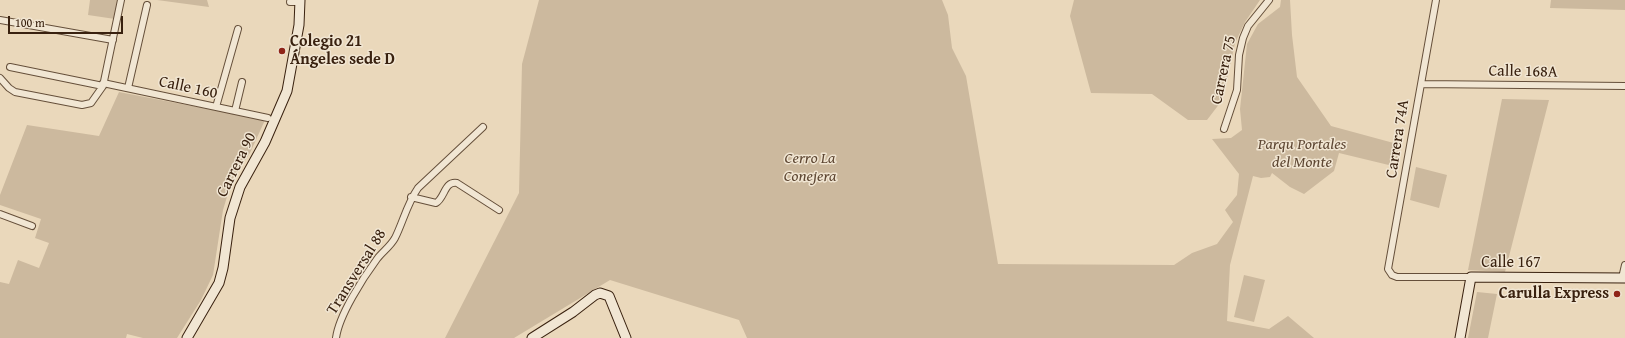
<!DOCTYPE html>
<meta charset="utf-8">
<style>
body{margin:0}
#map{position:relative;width:1625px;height:338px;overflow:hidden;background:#ead8bb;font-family:"Gentium Book Plus",serif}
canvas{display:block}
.scale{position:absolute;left:8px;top:16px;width:115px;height:18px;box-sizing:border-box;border:2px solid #39210f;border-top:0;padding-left:5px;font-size:12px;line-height:14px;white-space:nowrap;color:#39210f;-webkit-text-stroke:3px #f1e6d3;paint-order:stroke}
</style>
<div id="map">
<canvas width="1625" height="338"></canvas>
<div class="scale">100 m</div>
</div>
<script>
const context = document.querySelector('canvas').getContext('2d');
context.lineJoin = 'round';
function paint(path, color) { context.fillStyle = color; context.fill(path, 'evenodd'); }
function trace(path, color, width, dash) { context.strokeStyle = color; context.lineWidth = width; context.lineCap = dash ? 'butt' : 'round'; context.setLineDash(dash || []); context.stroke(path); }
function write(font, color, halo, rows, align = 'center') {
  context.font = font + ' "Gentium Book Plus",serif'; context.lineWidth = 3; context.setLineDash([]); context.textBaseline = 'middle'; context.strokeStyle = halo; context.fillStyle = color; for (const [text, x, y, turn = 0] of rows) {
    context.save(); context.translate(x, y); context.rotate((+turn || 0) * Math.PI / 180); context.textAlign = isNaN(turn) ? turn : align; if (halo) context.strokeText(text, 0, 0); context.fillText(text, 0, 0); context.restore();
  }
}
paint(new Path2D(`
 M 90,0 L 118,0 L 115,19 L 88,15 Z
 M 157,0 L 207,0 L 209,7 Z
 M 539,0 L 942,0 L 948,15 L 952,48 L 966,76 L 998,264 L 1174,265 L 1192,253 L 1217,244 L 1233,222 L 1225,210 L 1237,195 L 1239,174 L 1212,139 L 1231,138 L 1242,130 L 1240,109 L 1247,44 L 1258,24 L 1280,7 L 1281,0 L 1290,0 L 1292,35 L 1297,77 L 1331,126 L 1401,145 L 1397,167 L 1339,153 L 1334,171 L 1304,194 L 1290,187 L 1272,173 L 1270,177 L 1261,178 L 1253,176 L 1230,265 L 1227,321 L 1269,329 L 1288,316 L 1314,338 L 747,338 L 739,320 L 610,280 L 514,338 L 445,338 L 519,193 L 522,64 Z
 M 1074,0 L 1260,0 L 1245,22 L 1235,43 L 1228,75 L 1220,103 L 1207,120 L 1188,120 L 1152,94 L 1091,93 L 1070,16 Z
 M 1551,0 L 1625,0 L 1625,10 L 1550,8 Z
 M 119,92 L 265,120 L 250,153 L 232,180 L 223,210 L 213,275 L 201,300 L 177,338 L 143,338 L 127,334 L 126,338 L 0,338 L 0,282 L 9,284 L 18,260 L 39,268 L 49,243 L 35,238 L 41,219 L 0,205 L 0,195 L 27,125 L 99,136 Z
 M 1502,99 L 1549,100 L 1505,272 L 1468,270 Z
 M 1416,167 L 1447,175 L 1439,208 L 1410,200 Z
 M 1244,275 L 1265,280 L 1254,322 L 1234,317 Z
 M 1477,292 L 1497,294 L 1488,338 L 1468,338 Z`), '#ccb99e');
const street = new Path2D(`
 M 1436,0 L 1388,269 L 1392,275 L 1397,277 L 1471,277
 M 290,2 L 300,2
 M 0,20 L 113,40
 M 10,67 L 103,86
 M 0,78 L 9,88 L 15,92 L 82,105 L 91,103 L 103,86 L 121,0
 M 103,83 L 268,118
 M 1421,84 L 1625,86
 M 128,88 L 147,5
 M 216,107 L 238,29
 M 235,111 L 242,82
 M 1224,129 L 1237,90 L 1239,55 L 1243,38 L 1248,26 L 1269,0
 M 411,197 L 436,203 C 445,198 444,181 457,183 L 499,210
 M 0,214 L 32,226
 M 1622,278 L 1625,265
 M 336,338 C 339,315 363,278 377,259 C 382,252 390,247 395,238 C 403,222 407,204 418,188 L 483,127`);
const secondary = new Path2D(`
 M 187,338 L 219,283 L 223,268 L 230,218 L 240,187 L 265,142 L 287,91 L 299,25 L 300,0
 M 532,338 L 573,312 L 595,295 L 600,293 L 609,296 L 626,338
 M 1460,338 L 1471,277 L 1625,278`);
trace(street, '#654f3a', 8);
trace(secondary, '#39210f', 11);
trace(street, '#f1e6d3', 6);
trace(secondary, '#f1e6d3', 9);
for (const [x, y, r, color] of [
 [282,51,4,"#8f2418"],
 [1617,294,4,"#8f2418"]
]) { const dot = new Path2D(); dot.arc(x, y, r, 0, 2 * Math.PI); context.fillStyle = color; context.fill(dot); trace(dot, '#f1e6d3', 1.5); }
write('bold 16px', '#39210f', '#f1e6d3', [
 ["Colegio 21",290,42],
 ["Ángeles sede D",290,60],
 ["Carulla Express",1609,294,"right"]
], 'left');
write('16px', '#39210f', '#f1e6d3', [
 ["Carrera 75",1224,70,-78],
 ["Calle 168A",1523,72,1],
 ["Calle 160",188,88,12],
 ["Carrera 74A",1398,139,-81],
 ["Carrera 90",237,165,-64],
 ["Calle 167",1511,263],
 ["Transversal 88",357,272,-58]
]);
write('italic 16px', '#5e4733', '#f1e6d3', [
 ["Parqu Portales",1302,145],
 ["del Monte",1302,163],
 ["Cerro La",810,159],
 ["Conejera",810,177]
]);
</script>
